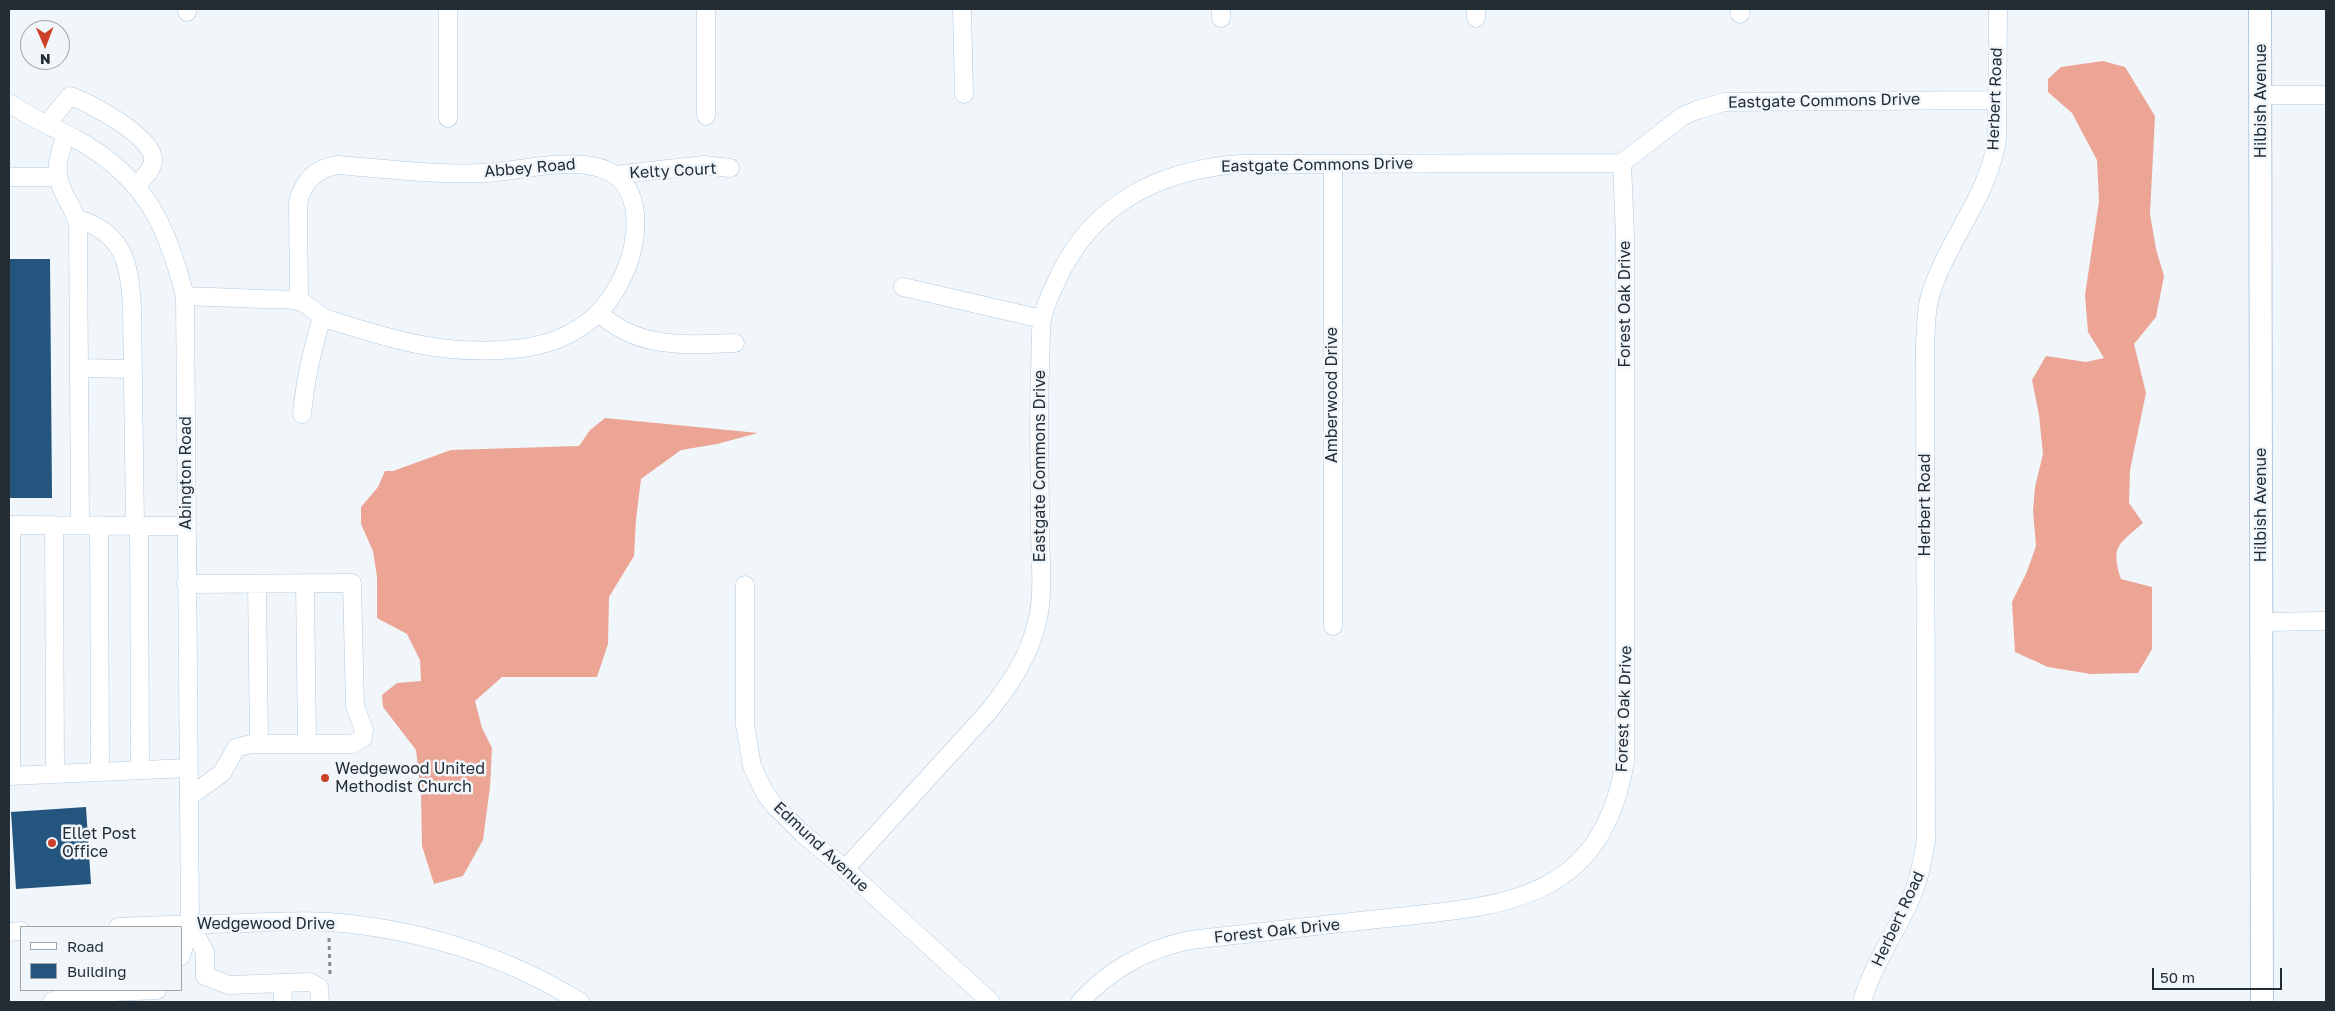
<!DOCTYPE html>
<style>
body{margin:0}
#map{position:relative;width:2335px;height:1011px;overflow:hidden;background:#f1f6fb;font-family:"Golos Text",sans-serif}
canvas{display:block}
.frame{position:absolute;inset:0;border:10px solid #232d36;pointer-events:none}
.legend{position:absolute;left:20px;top:926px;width:162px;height:65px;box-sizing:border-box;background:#f1f6fb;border:1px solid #9fa6ac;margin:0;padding:6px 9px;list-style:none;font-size:15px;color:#232d36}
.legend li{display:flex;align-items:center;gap:10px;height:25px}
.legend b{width:25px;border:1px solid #9fa6ac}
.north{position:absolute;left:20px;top:20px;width:50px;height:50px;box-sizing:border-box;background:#f1f6fb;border:1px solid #9fa6ac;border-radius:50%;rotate:179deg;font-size:14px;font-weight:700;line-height:20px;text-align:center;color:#232d36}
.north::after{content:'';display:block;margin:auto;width:18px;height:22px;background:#cc4127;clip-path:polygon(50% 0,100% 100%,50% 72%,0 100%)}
.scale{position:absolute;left:2152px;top:968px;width:130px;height:22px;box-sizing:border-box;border:2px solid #232d36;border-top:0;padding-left:6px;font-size:15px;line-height:18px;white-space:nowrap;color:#232d36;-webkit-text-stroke:4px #f1f6fb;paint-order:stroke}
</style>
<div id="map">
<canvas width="2335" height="1011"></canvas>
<div class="frame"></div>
<ul class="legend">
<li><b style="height:6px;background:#fff"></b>Road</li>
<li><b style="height:14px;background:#24557f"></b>Building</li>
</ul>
<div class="north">N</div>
<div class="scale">50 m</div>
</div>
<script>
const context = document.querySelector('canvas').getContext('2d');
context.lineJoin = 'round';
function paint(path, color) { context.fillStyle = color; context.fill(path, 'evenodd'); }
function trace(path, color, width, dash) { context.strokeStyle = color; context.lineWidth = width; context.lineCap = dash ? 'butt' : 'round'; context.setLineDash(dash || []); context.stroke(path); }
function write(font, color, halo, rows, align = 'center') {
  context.font = font + ' "Golos Text",sans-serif'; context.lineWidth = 5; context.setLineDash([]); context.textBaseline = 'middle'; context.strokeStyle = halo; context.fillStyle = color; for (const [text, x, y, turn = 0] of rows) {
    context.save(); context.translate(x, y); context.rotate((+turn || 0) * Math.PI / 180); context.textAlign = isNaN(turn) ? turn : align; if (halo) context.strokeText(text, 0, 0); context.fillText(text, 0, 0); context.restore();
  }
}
paint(new Path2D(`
 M 2103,61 L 2125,67 L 2155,116 L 2150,214 L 2156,249 L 2164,276 L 2156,317 L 2134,344 L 2146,393 L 2130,470 L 2129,503 L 2143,523 C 2119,544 2110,546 2121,579 L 2152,587 L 2152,649 L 2138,673 L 2091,674 L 2048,667 L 2015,652 L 2012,602 L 2026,574 L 2036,546 L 2033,511 L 2035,487 L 2043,454 L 2039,415 L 2032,380 L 2046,356 L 2086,362 L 2104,358 L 2088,332 L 2085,295 L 2099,201 L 2097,160 L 2072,113 L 2048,92 L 2048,79 L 2061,67 Z
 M 605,418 L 758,433 L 717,444 L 681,450 L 641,479 L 636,519 L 634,556 L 609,597 L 608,644 L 597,677 L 502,677 L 475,701 L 482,728 L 492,748 L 490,787 L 483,840 L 463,876 L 434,884 L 422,846 L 421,794 L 416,750 L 383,707 L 382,695 L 397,683 L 421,681 L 420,660 L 407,634 L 377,618 L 377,577 L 373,551 L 361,524 L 361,507 L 378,487 L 385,471 L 393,471 L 451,450 L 579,446 L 590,430 Z`), '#eca595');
paint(new Path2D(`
 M 9,259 L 50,259 L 52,498 L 9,498 Z
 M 86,807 L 91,884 L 16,889 L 11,812 Z`), '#24557f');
const minor = new Path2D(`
 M 962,9 L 964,94
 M 1221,9 L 1221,18
 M 187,12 L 187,9
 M 1740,14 L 1740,9
 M 1476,18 L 1476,9
 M 2261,95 L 2326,95
 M 9,103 C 32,119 58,129 83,143 C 147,181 167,226 185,296 L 190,924 L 181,956
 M 706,116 L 706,9
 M 448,118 L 448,9
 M 47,124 L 70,96 C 89,102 156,138 153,161 C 152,171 142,179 136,187
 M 66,134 C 57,160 53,173 66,198 C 72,208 76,215 78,227 L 80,525
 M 1333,164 L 1333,626
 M 615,175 L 704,165 L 730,168
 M 9,177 L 58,177
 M 77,219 C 124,232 130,265 132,308 L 135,525
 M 903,287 L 1042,319
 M 185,296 C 211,297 237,298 263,299 C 274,300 287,298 298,301 C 308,303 317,315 327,319 C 393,340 444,356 514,349 C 558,345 596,326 618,286 C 631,263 639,233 634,207 C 622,140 531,171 486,173 C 437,175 387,169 338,165 C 316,168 303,181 298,203 L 299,301
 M 599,313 C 638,349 684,345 735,343
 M 80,368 L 133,369
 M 302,414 C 305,380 312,350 322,317
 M 9,525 L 186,526
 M 11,525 L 11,776
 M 54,525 L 55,774
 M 99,525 L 100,772
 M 139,525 L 140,770
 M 186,584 L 352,583 L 355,706 L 364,730 L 363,738 L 352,744 L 251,744 L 236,748 L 222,773 L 189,797
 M 257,584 L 259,744
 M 305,584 L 307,744
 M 745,585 L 745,725 L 752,766 L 765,793 L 775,806 L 802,833 L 845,869 L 991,1002
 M 2262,622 L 2326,621
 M 9,776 L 188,768
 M 845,869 L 989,711 C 1012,682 1030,655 1038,618 C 1044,590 1040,557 1040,528 C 1040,475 1038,422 1040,369 C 1041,353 1040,336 1042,320 C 1044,306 1052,291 1058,278 C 1093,203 1160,170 1240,164 L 1622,163 L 1683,116 L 1697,110 L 1724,102 L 1996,100
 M 190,924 L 205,952 L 205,976 L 229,985 L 310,982 L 319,987 L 320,1002
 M 118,927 C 161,925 204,924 247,923 C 274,922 302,920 330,922 C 418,929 505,955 580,1002
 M 9,932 L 21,931
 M 282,984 L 283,1002
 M 52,1002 L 69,994 L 157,990
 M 1080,1002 C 1110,969 1146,949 1190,940 C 1253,933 1316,926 1378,919 C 1498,906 1601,906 1625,761 L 1625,236 L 1622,163
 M 1862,1002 C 1873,963 1898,930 1913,893 C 1920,876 1923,858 1926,840 L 1925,342 C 1926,329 1926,313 1929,300 C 1944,243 1989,198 1997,138 L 1998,9`);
const major = new Path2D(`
 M 2260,9 L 2262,1002`);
trace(minor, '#b0c9e1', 19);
trace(major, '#b0c9e1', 24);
trace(new Path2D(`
 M 329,938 L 330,974`), '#868d95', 3, [4, 4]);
trace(minor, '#fff', 18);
trace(major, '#fff', 22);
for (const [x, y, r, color] of [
 [325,778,5,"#cc4127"],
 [52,843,5,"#cc4127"]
]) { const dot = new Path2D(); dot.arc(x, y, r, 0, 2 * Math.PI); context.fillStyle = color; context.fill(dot); trace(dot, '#f1f6fb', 2); }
write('16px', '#232d36', '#f1f6fb', [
 ["Herbert Road",1995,99,-88],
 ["Eastgate Commons Drive",1824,101,-1],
 ["Hilbish Avenue",2261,101,-90],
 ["Eastgate Commons Drive",1317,165,-1],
 ["Abbey Road",530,168,-5],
 ["Kelty Court",673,171,-3],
 ["Forest Oak Drive",1625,304,-90],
 ["Amberwood Drive",1332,395,-90],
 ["Eastgate Commons Drive",1040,466,-90],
 ["Abington Road",186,473,-90],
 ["Herbert Road",1925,505,-90],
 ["Hilbish Avenue",2261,505,-90],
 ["Forest Oak Drive",1624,709,-88],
 ["Edmund Avenue",821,847,43],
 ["Herbert Road",1898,919,-65],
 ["Wedgewood Drive",266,924],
 ["Forest Oak Drive",1277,931,-6]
]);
write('16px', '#232d36', '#f1f6fb', [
 ["Wedgewood United",335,769],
 ["Methodist Church",335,787],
 ["Ellet Post",62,834],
 ["Office",62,852]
], 'left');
</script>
